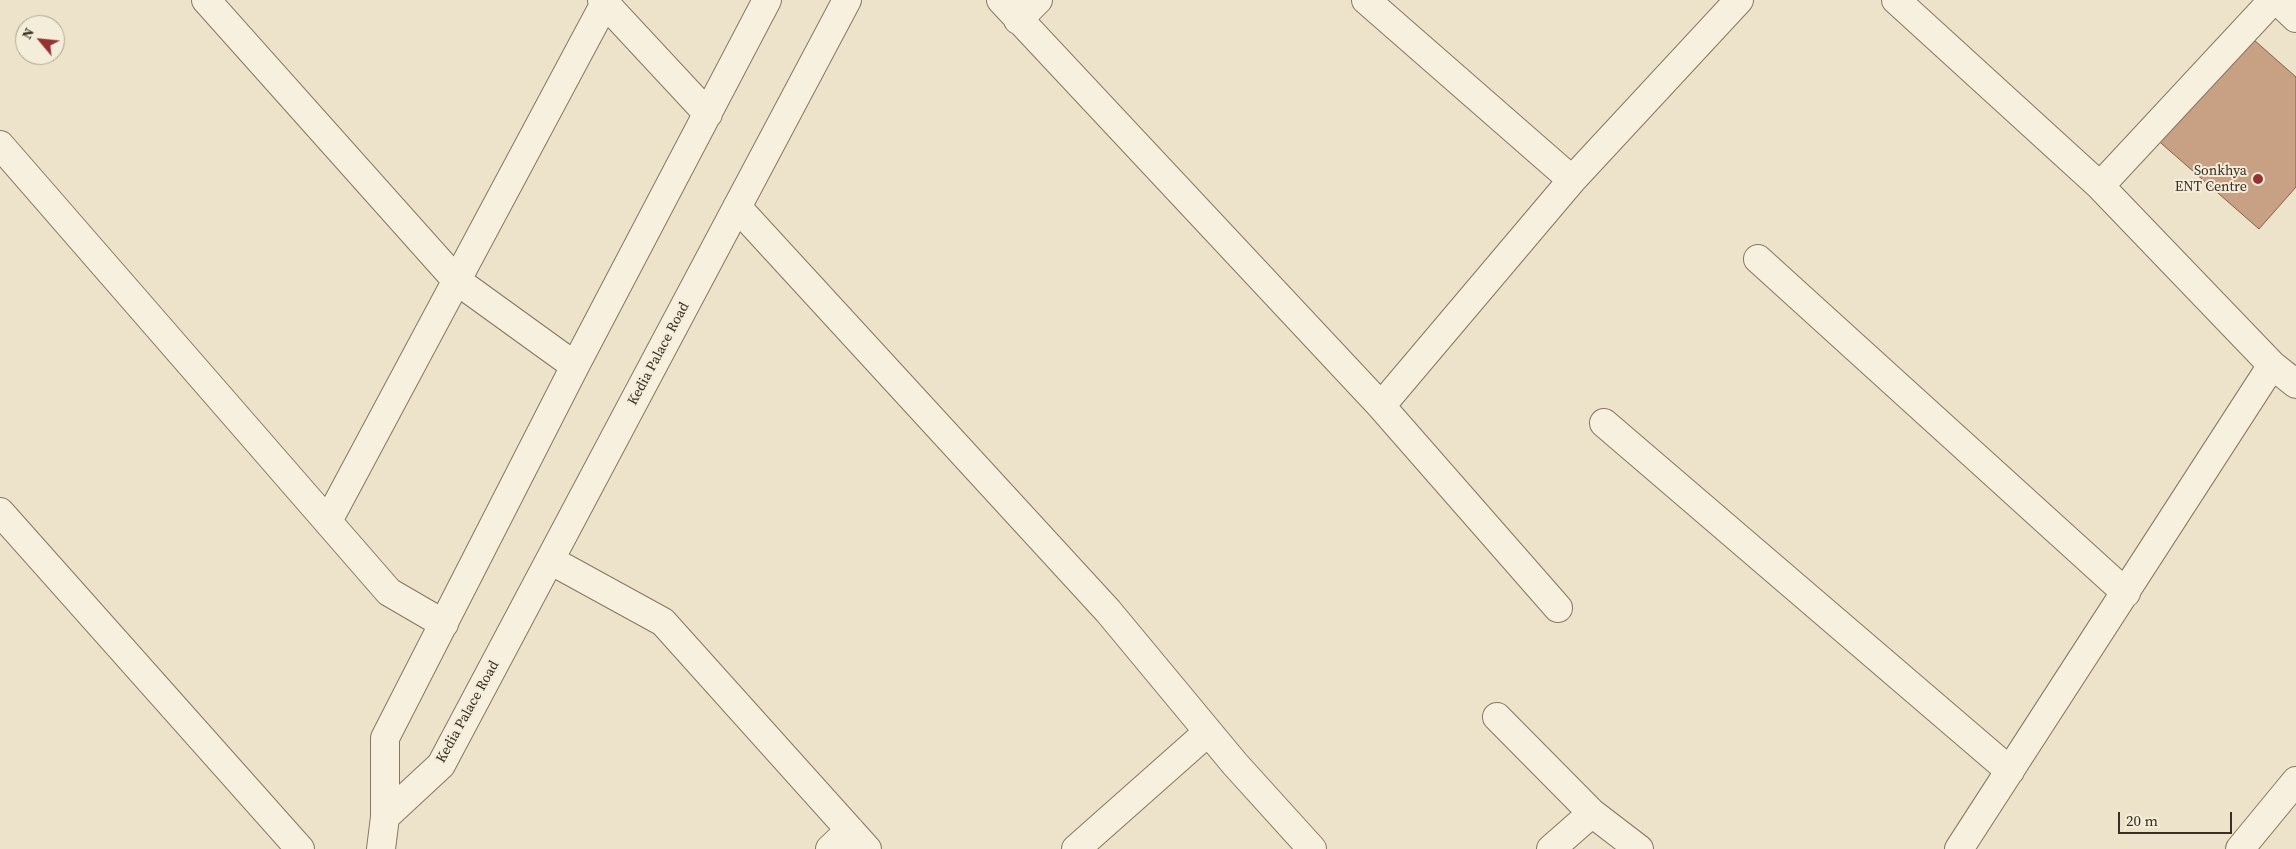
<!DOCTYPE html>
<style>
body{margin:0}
#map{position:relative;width:2296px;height:849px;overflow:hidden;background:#ede3cb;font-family:"Source Serif 4",serif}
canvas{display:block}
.north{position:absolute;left:15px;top:15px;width:50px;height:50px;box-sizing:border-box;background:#f4edda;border:1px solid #aaa190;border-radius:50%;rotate:298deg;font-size:14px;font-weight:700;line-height:20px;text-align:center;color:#3a2e22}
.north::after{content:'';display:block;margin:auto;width:18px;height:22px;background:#943333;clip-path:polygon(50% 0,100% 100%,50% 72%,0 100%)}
.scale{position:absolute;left:2118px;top:812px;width:114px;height:22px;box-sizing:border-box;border:2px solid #3a2e22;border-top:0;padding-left:6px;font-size:15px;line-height:18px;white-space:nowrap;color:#3a2e22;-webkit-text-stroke:4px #f4edda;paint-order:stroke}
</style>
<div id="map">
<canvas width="2296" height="849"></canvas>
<div class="north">N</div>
<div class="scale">20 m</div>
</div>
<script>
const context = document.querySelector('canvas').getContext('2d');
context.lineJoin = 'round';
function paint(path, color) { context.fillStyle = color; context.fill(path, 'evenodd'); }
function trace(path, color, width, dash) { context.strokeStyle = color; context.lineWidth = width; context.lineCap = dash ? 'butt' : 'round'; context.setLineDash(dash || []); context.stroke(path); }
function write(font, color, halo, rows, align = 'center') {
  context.font = font + ' "Source Serif 4",serif'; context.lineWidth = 4; context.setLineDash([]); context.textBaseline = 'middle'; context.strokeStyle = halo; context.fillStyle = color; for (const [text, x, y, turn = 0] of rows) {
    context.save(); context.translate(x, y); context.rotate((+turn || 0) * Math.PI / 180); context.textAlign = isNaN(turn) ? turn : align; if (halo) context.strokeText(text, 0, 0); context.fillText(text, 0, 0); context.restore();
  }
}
const building = new Path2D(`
 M 2245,32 L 2296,77 L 2296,187 L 2259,229 L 2154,137 Z`);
paint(building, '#c8a083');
trace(building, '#866047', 1);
const minor = new Path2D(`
 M 206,0 L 456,280 L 575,366
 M 602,0 L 708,114
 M 1001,0 L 1381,406 L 1558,608
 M 1366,0 L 1572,180
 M 1896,0 L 2100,186 L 2272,365 L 2296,384
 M 2277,0 L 2296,18
 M 1018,20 L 1038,0
 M 0,145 L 389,592 L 444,624
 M 2100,186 L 2273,0
 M 737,207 L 1108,611 L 1235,764 L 1312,849
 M 1758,259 L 2126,593
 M 1381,406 L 1572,180 L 1739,0
 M 1604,423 L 2010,771
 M 0,512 L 300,849
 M 328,521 L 605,3
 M 550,560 L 663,622 L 867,849
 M 1497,717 L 1592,813
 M 385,817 L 441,765 L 847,0
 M 381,849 L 385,817 L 385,738 L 575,366 L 767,0
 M 830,849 L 850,830
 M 1076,849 L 1208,732
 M 1551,849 L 1592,813 L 1639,849
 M 1959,849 L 2272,365
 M 2240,849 L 2296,781`);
trace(minor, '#887660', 30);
trace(minor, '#f7f0de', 28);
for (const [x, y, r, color] of [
 [2258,179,6,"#943333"]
]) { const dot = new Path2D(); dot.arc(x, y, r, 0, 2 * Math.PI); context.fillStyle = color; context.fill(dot); trace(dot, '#f4edda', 2); }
write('14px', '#3a2e22', '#f4edda', [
 ["Sonkhya",2247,171],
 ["ENT Centre",2247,187]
], 'right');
write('14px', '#3a2e22', '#f4edda', [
 ["Kedia Palace Road",659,354,-62],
 ["Kedia Palace Road",468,712,-61]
]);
</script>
